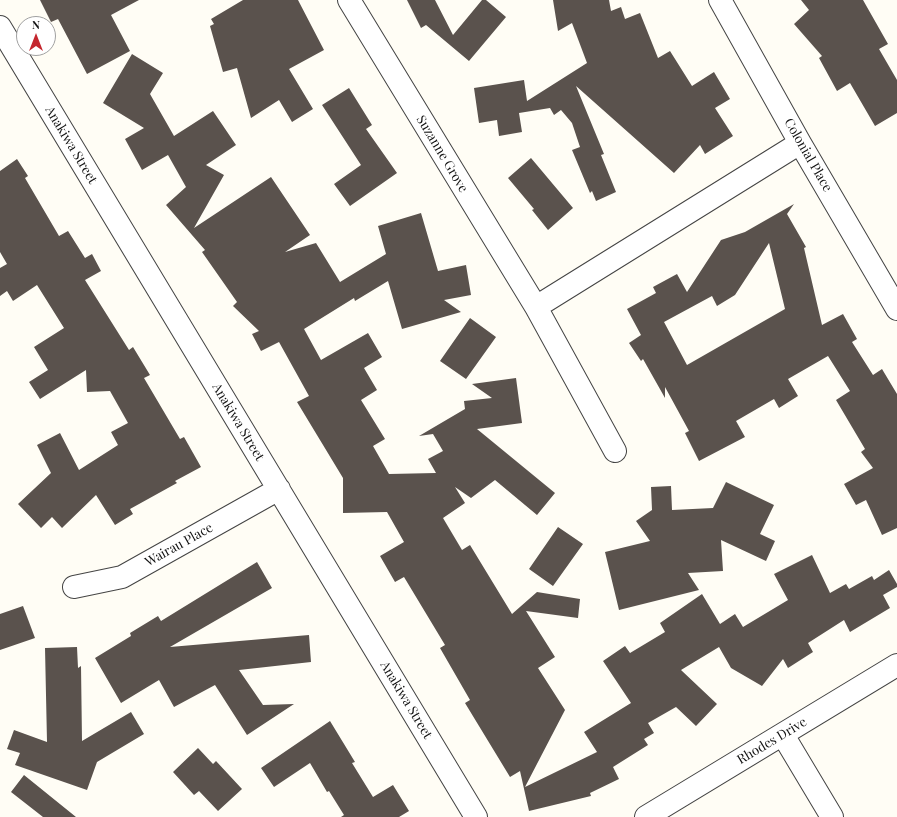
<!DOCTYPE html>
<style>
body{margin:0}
#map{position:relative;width:897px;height:817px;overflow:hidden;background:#fffdf5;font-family:"Playfair Display",serif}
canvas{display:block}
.north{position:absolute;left:16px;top:16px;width:40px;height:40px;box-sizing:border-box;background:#fff;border:1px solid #a0a0a0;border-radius:50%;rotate:0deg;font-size:11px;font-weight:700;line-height:16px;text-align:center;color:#111}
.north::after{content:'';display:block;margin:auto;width:14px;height:18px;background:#c4262e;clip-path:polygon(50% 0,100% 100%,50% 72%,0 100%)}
</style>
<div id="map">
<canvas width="897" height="817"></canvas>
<div class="north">N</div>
</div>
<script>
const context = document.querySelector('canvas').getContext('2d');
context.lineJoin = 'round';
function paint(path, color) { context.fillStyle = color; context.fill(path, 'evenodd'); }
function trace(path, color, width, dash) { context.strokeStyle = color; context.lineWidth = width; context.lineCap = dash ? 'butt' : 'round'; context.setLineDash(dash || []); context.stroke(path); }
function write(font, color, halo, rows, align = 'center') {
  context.font = font + ' "Playfair Display",serif'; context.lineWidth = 4; context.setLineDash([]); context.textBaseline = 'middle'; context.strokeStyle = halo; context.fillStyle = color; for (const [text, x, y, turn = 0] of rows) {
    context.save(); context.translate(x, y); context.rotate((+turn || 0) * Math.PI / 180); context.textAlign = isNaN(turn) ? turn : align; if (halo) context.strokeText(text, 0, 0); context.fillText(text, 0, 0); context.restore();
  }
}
paint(new Path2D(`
 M 40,0 L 139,0 L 111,15 L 130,51 L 87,74 L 58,19 L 51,22 Z
 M 243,0 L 298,0 L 324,50 L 289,69 L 313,109 L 292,122 L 279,100 L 251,118 L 237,68 L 223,72 L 210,26 L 214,24 L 211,19 Z
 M 407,0 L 435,0 L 453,35 L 482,0 L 486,0 L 506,17 L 469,61 L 426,25 L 421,28 Z
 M 553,0 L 609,0 L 611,11 L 621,7 L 625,19 L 640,13 L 658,58 L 670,51 L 692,86 L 714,72 L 730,99 L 715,108 L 733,136 L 705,154 L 700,145 L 674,173 L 576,86 L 604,154 L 601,155 L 616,192 L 596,201 L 592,191 L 590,193 L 572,150 L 580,147 L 572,123 L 561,110 L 554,115 L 550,108 L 519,113 L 522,132 L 499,136 L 497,120 L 479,123 L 474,88 L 524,80 L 527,101 L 587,63 L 572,23 L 558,31 Z
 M 801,0 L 863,0 L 888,44 L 879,49 L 897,80 L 897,113 L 875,126 L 850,83 L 837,91 L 819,58 L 822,56 L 794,24 L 809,10 Z
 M 132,54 L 163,73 L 150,94 L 174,136 L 213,111 L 236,145 L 206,165 L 224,175 L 194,228 L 271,177 L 310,235 L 285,252 L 316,243 L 340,282 L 386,254 L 378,226 L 421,213 L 438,271 L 466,265 L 471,295 L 444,300 L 461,312 L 402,329 L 388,281 L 355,301 L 354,298 L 304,329 L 321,360 L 368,333 L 382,357 L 364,368 L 377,390 L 361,400 L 385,439 L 373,446 L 389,474 L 436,473 L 428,459 L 443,451 L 433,434 L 419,436 L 465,409 L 464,401 L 492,398 L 472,384 L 516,378 L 522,423 L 477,429 L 555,493 L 537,515 L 495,480 L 471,498 L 455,487 L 465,503 L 443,518 L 462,550 L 470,545 L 512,614 L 537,592 L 580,599 L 578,618 L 526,611 L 555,657 L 538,668 L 565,710 L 525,787 L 597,752 L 584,732 L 631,703 L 603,661 L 625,646 L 630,653 L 665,632 L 660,623 L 702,594 L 720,624 L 735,614 L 743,627 L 788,600 L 774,574 L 812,555 L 830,593 L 846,584 L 849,589 L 872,576 L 874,580 L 889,570 L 897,584 L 897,587 L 883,595 L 890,608 L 850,632 L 844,620 L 808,643 L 813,652 L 788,668 L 783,659 L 762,686 L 731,668 L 719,647 L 681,670 L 717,704 L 696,726 L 676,707 L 648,723 L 654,733 L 644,739 L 648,745 L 613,767 L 619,779 L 590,793 L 591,796 L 529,811 L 520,771 L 510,777 L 465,703 L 470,700 L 440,648 L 445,645 L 404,577 L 395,582 L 380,556 L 404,542 L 387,512 L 343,513 L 343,478 L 297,402 L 309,396 L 279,342 L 261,351 L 252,334 L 259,331 L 233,306 L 237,302 L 202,252 L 205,250 L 166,205 L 186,187 L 168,155 L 142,170 L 125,139 L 144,128 L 103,103 Z
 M 349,88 L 372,125 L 366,129 L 397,173 L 350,206 L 334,184 L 361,165 L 322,105 Z
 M 531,158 L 573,208 L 548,230 L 532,210 L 534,209 L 508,178 Z
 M 17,159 L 28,176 L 25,178 L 59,236 L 68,231 L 85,258 L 92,254 L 101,271 L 85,280 L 129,350 L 133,347 L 150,375 L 144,378 L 180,439 L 184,437 L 201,467 L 175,481 L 177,483 L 130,509 L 133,514 L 115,525 L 96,495 L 62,528 L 52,517 L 41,528 L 18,504 L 51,473 L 37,445 L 60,433 L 79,470 L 118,445 L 111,432 L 128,423 L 110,391 L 87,392 L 86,370 L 40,399 L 29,382 L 48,370 L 34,347 L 64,328 L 37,285 L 13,301 L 7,291 L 0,296 L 0,268 L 7,264 L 0,252 L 0,171 Z
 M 794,204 L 787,214 L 806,247 L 804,248 L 822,325 L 843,314 L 857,339 L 852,342 L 873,375 L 882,369 L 897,394 L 897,528 L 882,535 L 866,500 L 856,505 L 844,484 L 873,468 L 861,452 L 865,449 L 836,400 L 850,391 L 828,356 L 788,379 L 798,396 L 779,408 L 774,399 L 736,421 L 745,437 L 699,461 L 685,433 L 689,431 L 665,387 L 665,398 L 643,359 L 641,361 L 629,343 L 641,335 L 627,309 L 656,293 L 653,287 L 677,274 L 687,292 L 721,240 L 745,232 ZM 769,243 L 785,309 L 687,365 L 664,322 L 712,296 L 717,306 L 735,295 Z
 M 470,318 L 496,337 L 466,379 L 440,361 Z
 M 726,482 L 774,505 L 760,534 L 775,541 L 766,561 L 721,540 L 723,571 L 688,573 L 699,590 L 619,610 L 605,552 L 650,541 L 636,521 L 652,510 L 651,487 L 671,486 L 672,510 L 713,508 Z
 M 558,527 L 583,544 L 553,586 L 529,569 Z
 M 257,562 L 272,588 L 170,647 L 309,635 L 311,662 L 239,670 L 263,705 L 294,704 L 247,735 L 215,685 L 174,707 L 159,680 L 121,703 L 95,658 L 131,636 L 130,633 L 158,616 L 161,621 Z
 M 23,606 L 35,638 L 0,650 L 0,614 Z
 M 77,647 L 78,668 L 81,666 L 82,741 L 131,712 L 144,734 L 97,762 L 87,790 L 15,765 L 20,753 L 7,749 L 14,730 L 47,742 L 45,648 Z
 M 330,721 L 355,762 L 352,763 L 373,797 L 393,785 L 409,811 L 399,817 L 341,817 L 344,815 L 329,791 L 327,792 L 310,763 L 274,787 L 261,768 Z
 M 198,748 L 213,764 L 216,761 L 242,789 L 218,811 L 199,791 L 194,795 L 173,772 Z
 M 24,775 L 76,817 L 43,817 L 11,792 Z`), '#5a524d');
const street = new Path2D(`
 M 349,0 L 536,307 L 615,451
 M 720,0 L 800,143 L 897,309
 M 0,27 L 476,817
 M 536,307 L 800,143
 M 74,587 L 122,577 L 279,489
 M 783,735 L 832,817
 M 646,817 L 897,665`);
trace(street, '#444', 24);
trace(street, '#fff', 22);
write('13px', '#111', '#fff', [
 ["Anakiwa Street",71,145,59],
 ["Suzanne Grove",442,154,59],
 ["Colonial Place",808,155,60],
 ["Anakiwa Street",238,422,59],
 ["Wairau Place",179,545,-29],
 ["Anakiwa Street",406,700,59],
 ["Rhodes Drive",772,741,-31]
]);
</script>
